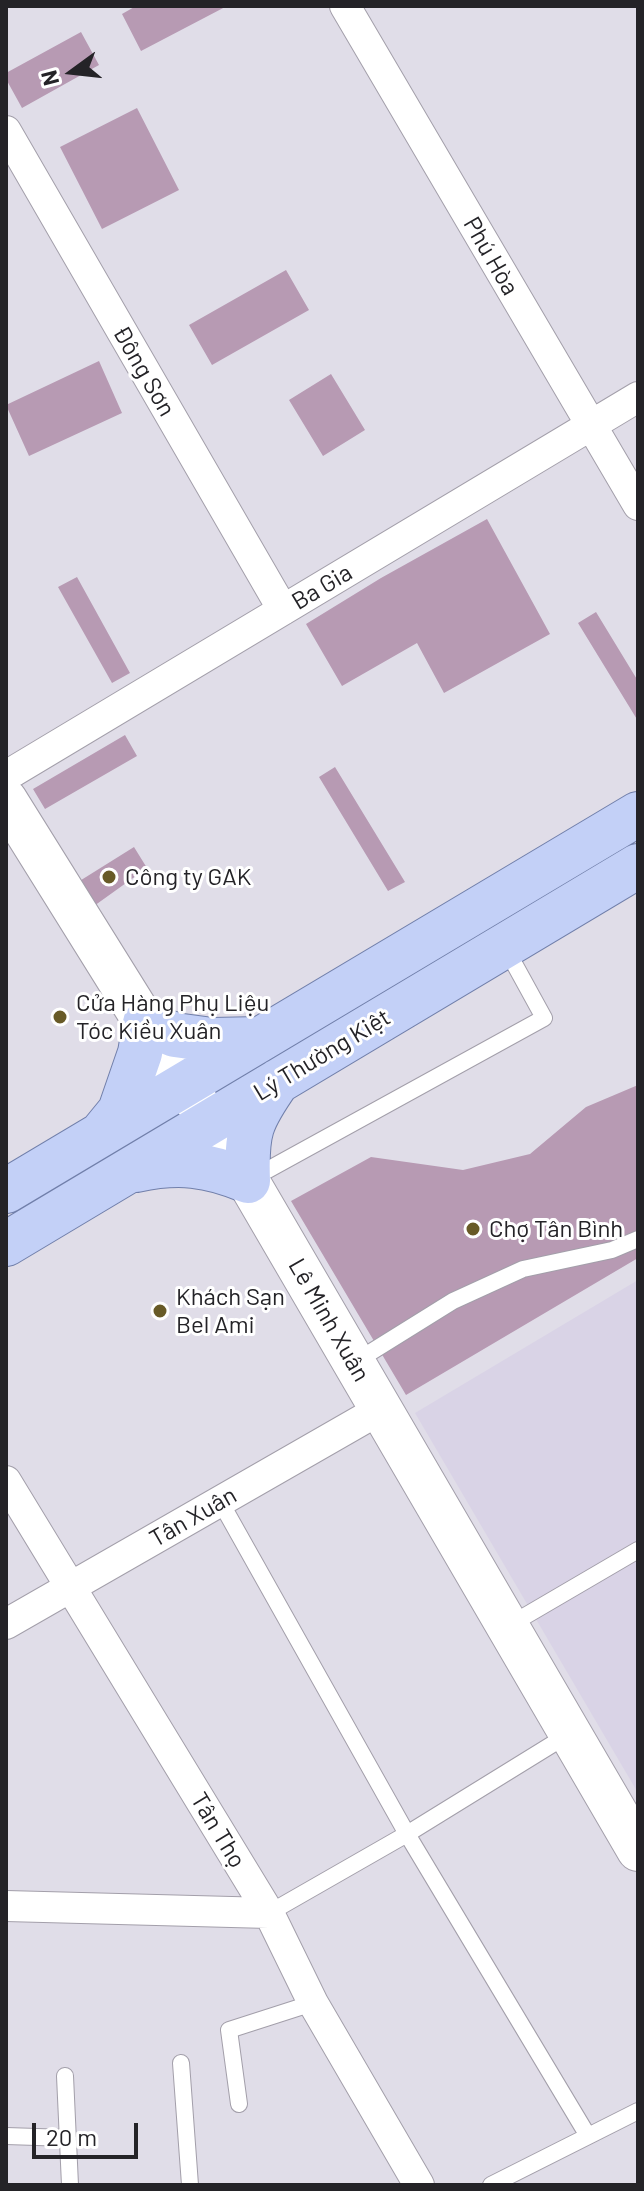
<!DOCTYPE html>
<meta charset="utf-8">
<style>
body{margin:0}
#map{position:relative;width:644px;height:2191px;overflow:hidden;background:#e0dde8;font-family:Barlow,sans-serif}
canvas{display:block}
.frame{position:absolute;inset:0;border:8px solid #242327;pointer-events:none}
.north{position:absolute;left:32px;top:32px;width:80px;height:80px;-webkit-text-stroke:6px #fff;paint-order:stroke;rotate:255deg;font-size:22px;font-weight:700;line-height:32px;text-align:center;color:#242327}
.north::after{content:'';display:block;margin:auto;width:28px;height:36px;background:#242327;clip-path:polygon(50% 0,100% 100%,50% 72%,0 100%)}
.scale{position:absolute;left:32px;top:2123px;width:106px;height:36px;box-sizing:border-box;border:4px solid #242327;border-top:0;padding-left:10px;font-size:24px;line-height:28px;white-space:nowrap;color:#242327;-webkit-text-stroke:6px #fff;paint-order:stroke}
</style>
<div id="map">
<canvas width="644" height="2191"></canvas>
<div class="frame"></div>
<div class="north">N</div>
<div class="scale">20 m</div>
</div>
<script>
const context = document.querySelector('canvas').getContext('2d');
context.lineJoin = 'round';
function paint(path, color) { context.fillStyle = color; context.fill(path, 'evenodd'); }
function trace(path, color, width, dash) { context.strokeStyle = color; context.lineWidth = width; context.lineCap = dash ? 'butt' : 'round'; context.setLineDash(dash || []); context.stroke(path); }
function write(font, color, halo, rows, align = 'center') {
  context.font = font + ' Barlow,sans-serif'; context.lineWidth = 6; context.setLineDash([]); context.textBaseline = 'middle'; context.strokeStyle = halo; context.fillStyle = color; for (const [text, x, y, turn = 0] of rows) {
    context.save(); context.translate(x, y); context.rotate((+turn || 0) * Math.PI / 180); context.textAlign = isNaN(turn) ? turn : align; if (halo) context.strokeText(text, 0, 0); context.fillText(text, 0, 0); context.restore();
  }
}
paint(new Path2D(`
 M 638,1280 L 638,1793 L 415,1413 Z`), '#d9d3e6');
paint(new Path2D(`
 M 136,6 L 227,6 L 141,51 L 122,14 Z
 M 81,32 L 99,65 L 22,108 L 6,79 L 6,73 Z
 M 137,108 L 179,190 L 102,229 L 60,147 Z
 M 286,270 L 309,310 L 212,365 L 189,325 Z
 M 99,361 L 122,413 L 29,456 L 6,405 Z
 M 331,374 L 365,430 L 323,456 L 289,400 Z
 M 487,519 L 550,634 L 444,693 L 417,643 L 342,686 L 306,624 L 381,578 Z
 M 77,577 L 130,673 L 112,683 L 58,587 Z
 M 596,612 L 638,681 L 638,721 L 578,623 Z
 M 125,735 L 137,756 L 45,809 L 33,789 Z
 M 335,767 L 405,882 L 388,891 L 319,777 Z
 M 134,847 L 147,868 L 87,911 L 70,887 Z
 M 638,1085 L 638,1258 L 406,1395 L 291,1201 L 371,1157 L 463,1170 L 530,1154 L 586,1107 Z`), '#b79ab3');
const lane = new Path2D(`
 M 253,1178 L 544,1018 L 505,947
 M 355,1362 L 453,1301 L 523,1269 L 612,1250 L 638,1239
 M 220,1501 L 407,1834 L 588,2136
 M 508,1626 L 638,1550
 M 269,1913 L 407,1834 L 569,1734
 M 181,2063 L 190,2185
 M 65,2076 L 70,2185
 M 239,2104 L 229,2030 L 313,2003
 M 6,2136 L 68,2138
 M 491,2185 L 638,2111`);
const street = new Path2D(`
 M 345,6 L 638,505
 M 6,131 L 283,610
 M 6,776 L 638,397
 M 6,1481 L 269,1913 L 313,2003 L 419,2185
 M 6,1624 L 381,1409
 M 6,1906 L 269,1913`);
const secondary = new Path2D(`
 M 6,800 L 145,1023 L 248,1181 L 638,1850`);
const primary = new Path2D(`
 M 102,1133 L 120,1111 L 140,1053 L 145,1023 L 175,1035 L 212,1040 L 260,1039
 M 136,1170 C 178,1161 208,1164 248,1181 C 246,1132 250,1121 278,1081
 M 6,1191 L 638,814
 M 6,1244 L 638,866`);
trace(lane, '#a39faa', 18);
trace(street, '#a39faa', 32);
trace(secondary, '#a39faa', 44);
trace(primary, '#717faa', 46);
trace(lane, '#fff', 16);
trace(street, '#fff', 30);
trace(secondary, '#fff', 42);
trace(primary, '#c3d0f7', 44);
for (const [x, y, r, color] of [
 [109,877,8,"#685a27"],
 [60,1017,8,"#685a27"],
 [473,1229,8,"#685a27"],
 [160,1311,8,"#685a27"]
]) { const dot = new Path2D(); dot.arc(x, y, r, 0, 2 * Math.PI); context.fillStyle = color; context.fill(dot); trace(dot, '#fff', 3); }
write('24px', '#242327', '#fff', [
 ["Phú Hòa",491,256,60],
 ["Đông Sơn",144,371,60],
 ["Ba Gia",322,587,-31],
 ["Lý Thường Kiệt",322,1055,-31],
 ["Lê Minh Xuân",329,1320,60],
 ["Tân Xuân",193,1517,-30],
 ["Tân Thọ",218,1830,59]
]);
write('24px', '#242327', '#fff', [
 ["Công ty GAK",125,877],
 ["Cửa Hàng Phụ Liệu",76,1003],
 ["Tóc Kiều Xuân",76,1031],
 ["Chợ Tân Bình",489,1229],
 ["Khách Sạn",176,1297],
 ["Bel Ami",176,1325]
], 'left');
</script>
